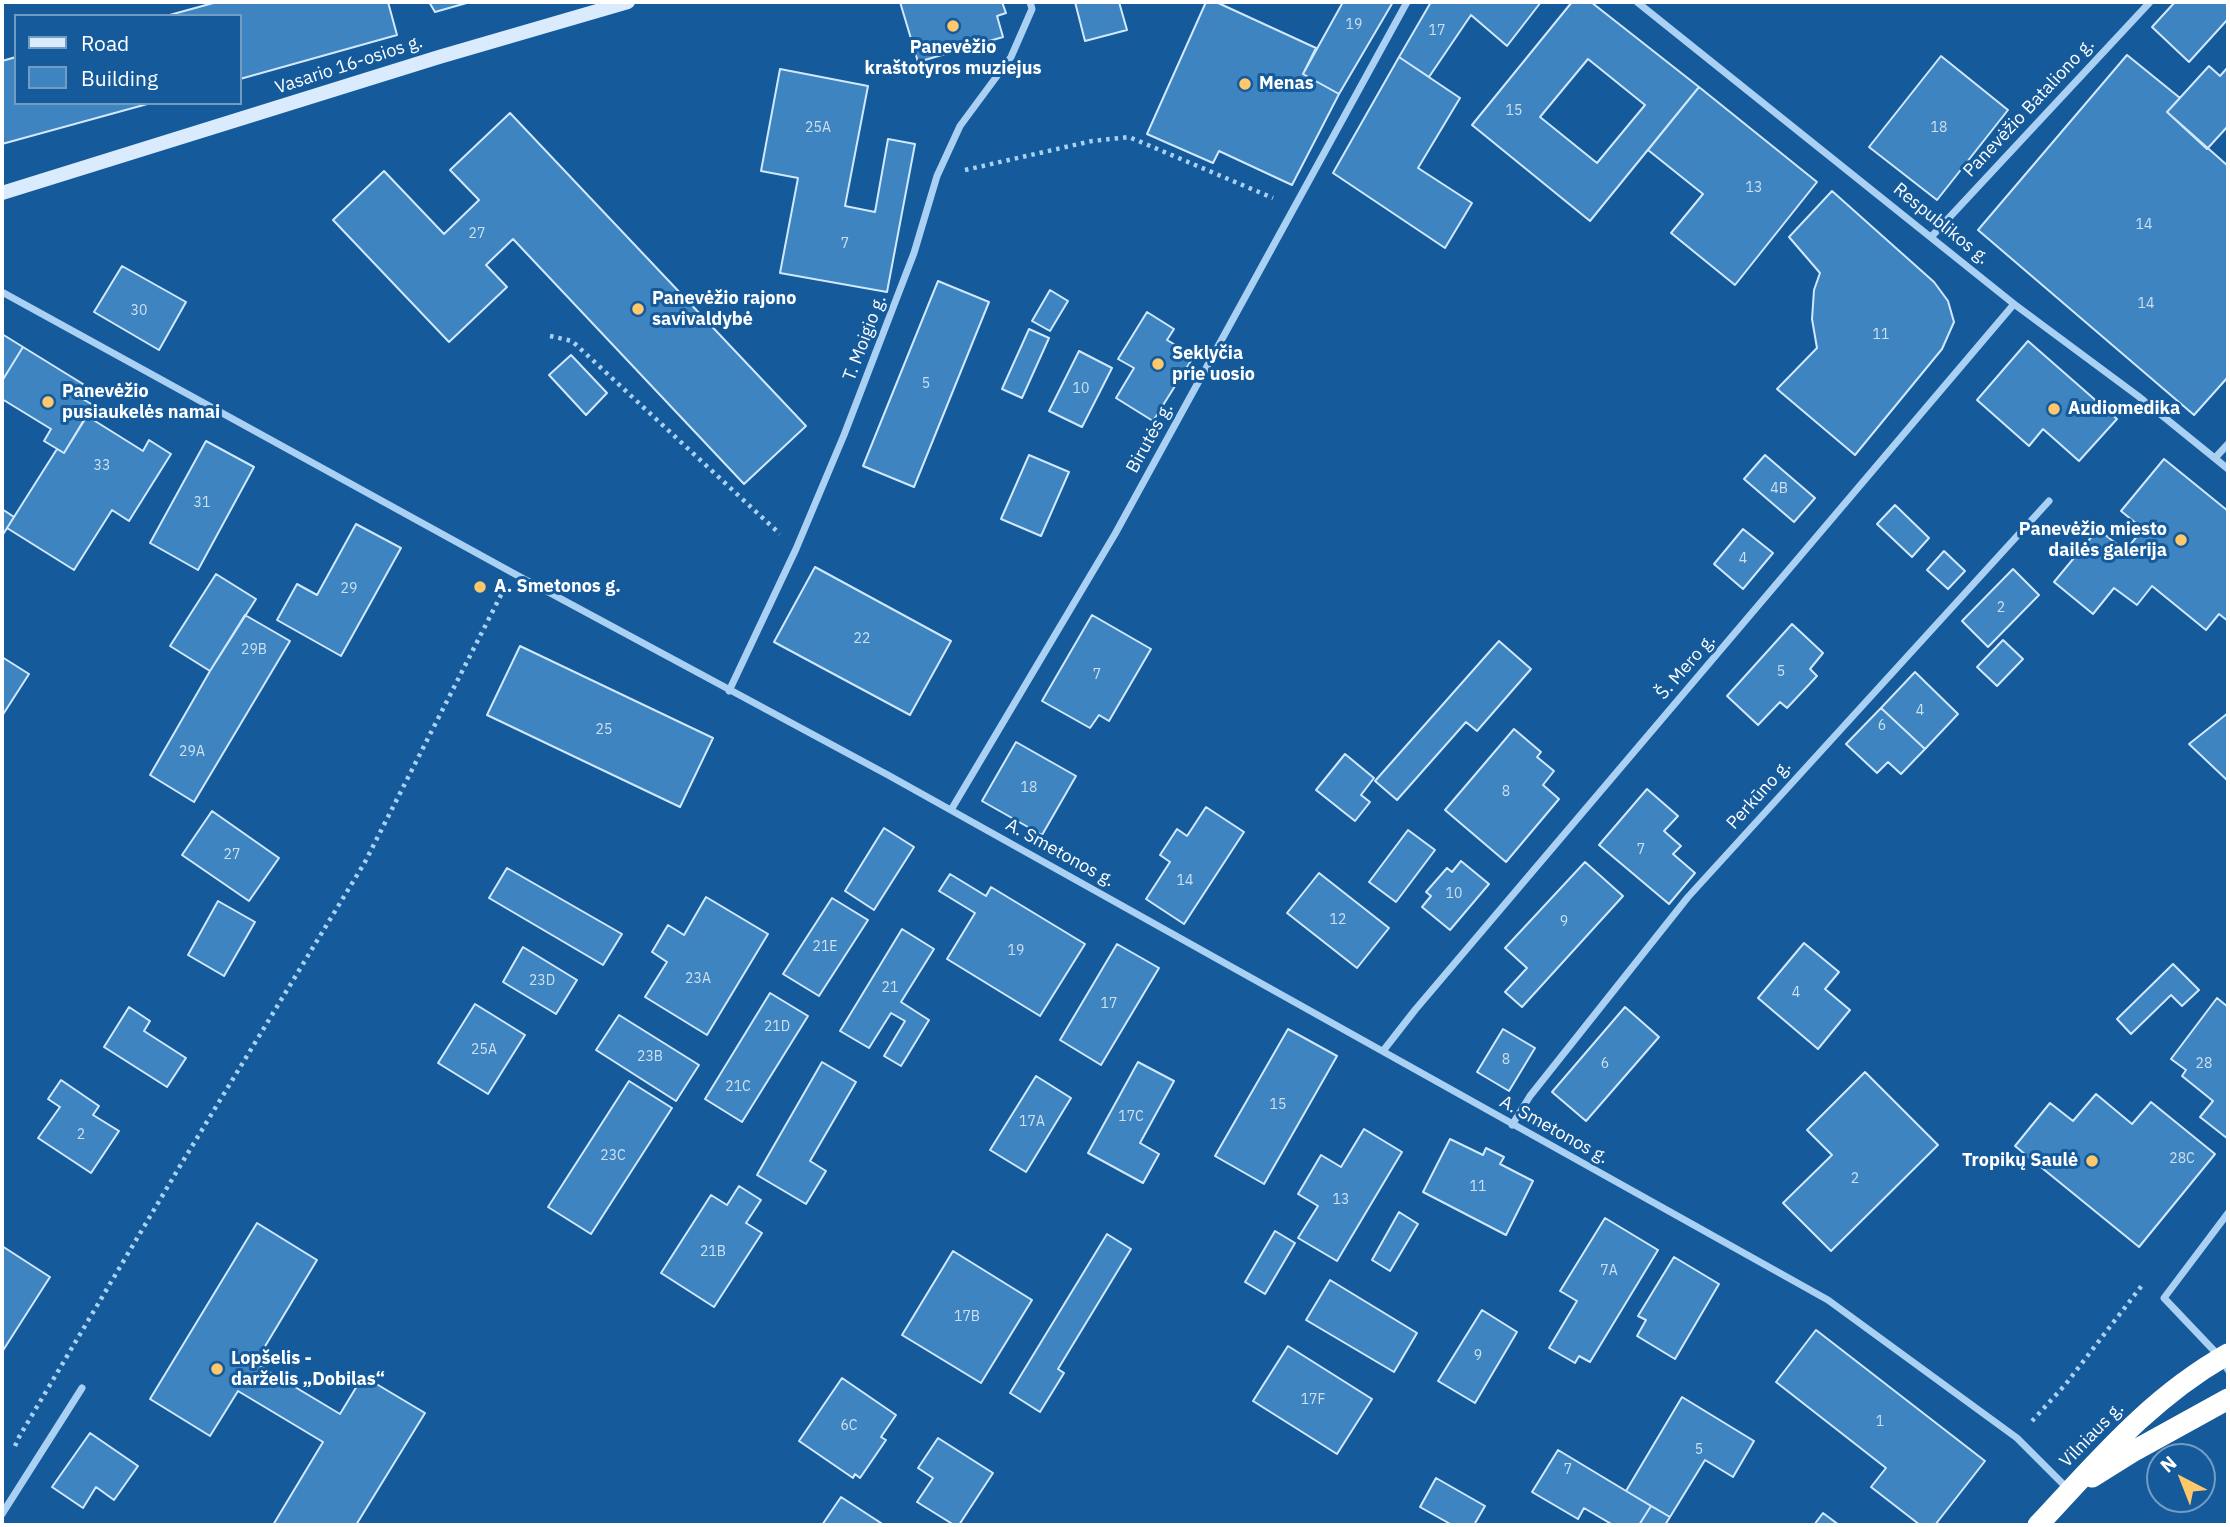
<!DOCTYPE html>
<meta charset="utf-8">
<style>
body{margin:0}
#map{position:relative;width:2230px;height:1527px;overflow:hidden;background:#155a9b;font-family:"IBM Plex Sans",sans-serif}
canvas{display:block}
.frame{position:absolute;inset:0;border:4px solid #fff;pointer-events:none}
.legend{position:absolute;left:14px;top:14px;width:228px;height:91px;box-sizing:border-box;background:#155a9b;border:2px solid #739cc3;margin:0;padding:9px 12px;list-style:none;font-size:21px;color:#fff}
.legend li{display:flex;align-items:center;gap:14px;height:35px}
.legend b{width:35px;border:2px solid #739cc3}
.north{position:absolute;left:2146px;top:1443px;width:70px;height:70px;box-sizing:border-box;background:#155a9b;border:2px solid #739cc3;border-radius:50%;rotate:318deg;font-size:19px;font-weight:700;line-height:28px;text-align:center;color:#fff}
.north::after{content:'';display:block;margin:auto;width:24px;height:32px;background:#ffc86b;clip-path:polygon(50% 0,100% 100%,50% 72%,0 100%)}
</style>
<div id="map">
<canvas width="2230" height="1527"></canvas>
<div class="frame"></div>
<ul class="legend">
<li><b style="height:9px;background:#d9ebfc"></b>Road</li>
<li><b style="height:19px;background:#3d84c1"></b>Building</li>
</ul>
<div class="north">N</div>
</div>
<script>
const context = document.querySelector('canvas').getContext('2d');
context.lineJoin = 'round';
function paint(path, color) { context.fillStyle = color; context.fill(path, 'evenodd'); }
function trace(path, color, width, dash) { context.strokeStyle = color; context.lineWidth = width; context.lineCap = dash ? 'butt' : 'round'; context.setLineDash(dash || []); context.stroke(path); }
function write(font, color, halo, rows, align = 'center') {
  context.font = font + ' "IBM Plex Sans",sans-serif'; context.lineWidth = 6; context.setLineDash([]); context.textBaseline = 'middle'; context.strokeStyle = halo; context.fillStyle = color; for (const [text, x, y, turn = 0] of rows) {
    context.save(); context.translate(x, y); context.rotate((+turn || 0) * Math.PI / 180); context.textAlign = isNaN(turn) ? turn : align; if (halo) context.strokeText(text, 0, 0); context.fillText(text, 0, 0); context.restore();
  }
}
const building = new Path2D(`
 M 217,2 L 388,2 L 397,35 L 240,79 L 240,16 L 166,16 Z
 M 429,2 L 470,2 L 435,12 Z
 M 900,2 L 1002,2 L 1006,13 L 997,16 L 1003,37 L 918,62 Z
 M 1075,2 L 1119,2 L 1127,30 L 1085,41 Z
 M 1206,2 L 1216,2 L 1316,48 L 1303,74 L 1339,94 L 1292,185 L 1219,151 L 1213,163 L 1147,134 Z
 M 1343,2 L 1393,2 L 1339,94 L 1303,74 Z
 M 1431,2 L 1541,2 L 1507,46 L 1471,15 L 1429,77 L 1399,57 Z
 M 1572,2 L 1591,2 L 1699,87 L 1590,221 L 1472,125 ZM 1588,59 L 1645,105 L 1597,163 L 1540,117 Z
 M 2175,2 L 2228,2 L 2228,19 L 2189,62 L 2152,27 Z
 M 2127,55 L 2180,98 L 2167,112 L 2228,166 L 2228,377 L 2194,415 L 1978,230 Z
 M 1941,56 L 2008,110 L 1937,200 L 1869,147 Z
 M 16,57 L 16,103 L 151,103 L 2,144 L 2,61 Z
 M 1399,57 L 1460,98 L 1418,168 L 1472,203 L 1445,248 L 1333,173 Z
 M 2209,66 L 2220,76 L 2228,67 L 2228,126 L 2207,149 L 2167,112 Z
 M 780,69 L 868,86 L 845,206 L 875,212 L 888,139 L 915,144 L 887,292 L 780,273 L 798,178 L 761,171 Z
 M 1699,87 L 1817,182 L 1735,285 L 1671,233 L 1703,194 L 1648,150 Z
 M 510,113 L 806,426 L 744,484 L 513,239 L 486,265 L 507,287 L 449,342 L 333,220 L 384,171 L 444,234 L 479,200 L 450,170 Z
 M 1832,191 L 1934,282 L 1948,301 L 1954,322 L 1942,349 L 1855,455 L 1777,389 L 1817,348 L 1812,319 L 1814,290 L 1820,273 L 1789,237 Z
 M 122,266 L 186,302 L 159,350 L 94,312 Z
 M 938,281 L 989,302 L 914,487 L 863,466 Z
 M 1050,290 L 1068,301 L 1050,331 L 1032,321 Z
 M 1147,312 L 1174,329 L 1167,340 L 1194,356 L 1153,421 L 1116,398 L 1134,368 L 1118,359 Z
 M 1029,329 L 1049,338 L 1022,398 L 1002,389 Z
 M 2,334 L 23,347 L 2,381 Z
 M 2028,341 L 2117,419 L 2079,461 L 2043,429 L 2029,446 L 1977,400 Z
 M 23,347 L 83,384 L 76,395 L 93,405 L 64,453 L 44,441 L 51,429 L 2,399 L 2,381 Z
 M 1079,351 L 1112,368 L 1082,427 L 1049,411 Z
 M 571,355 L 607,393 L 586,415 L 549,375 Z
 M 87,416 L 143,451 L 149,440 L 171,454 L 129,521 L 112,510 L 74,570 L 7,528 L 57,449 L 64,453 Z
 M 206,441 L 254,467 L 198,570 L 150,543 Z
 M 1029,455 L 1069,472 L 1041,536 L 1001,519 Z
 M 1765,455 L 1815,498 L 1794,522 L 1744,479 Z
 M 2164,459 L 2228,511 L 2228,621 L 2219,614 L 2206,630 L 2152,586 L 2137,605 L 2114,588 L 2093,614 L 2054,582 L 2098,529 L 2125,551 L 2143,529 L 2121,511 Z
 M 1895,505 L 1929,538 L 1912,557 L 1877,524 Z
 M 2,509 L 14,517 L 2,536 Z
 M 356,524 L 401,548 L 341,656 L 277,620 L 297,584 L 317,595 Z
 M 1743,529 L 1773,553 L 1743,589 L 1714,564 Z
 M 1944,551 L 1965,571 L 1948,589 L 1927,570 Z
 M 815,567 L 951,641 L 910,715 L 774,642 Z
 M 2013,569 L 2039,595 L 1988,647 L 1962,621 Z
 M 216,574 L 256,599 L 210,671 L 170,646 Z
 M 245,615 L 290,641 L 194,802 L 150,775 L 210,671 Z
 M 1092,615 L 1151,649 L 1109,721 L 1099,715 L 1090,728 L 1042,701 Z
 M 1792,624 L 1823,653 L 1810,669 L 1817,676 L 1787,708 L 1780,702 L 1758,725 L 1727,696 Z
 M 2003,640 L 2023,659 L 1997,686 L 1977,667 Z
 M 1499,641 L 1531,669 L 1477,731 L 1466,722 L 1397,800 L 1375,781 Z
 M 520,646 L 713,738 L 680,807 L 487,715 Z
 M 2,657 L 29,674 L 2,716 Z
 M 1915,672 L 1958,714 L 1925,749 L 1881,708 Z
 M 1881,708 L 1925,749 L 1901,774 L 1888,762 L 1877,773 L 1846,744 Z
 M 2228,713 L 2228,781 L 2189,744 Z
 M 1514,729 L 1541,752 L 1537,757 L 1554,771 L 1543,785 L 1559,799 L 1506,862 L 1445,810 Z
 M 1016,742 L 1076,776 L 1042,835 L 982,801 Z
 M 1345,754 L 1374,778 L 1361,795 L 1370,802 L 1355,821 L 1316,790 Z
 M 1647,789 L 1678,816 L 1664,831 L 1681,846 L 1673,854 L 1695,873 L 1669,904 L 1599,845 Z
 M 1206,807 L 1244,832 L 1184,924 L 1146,899 L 1170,862 L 1160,855 L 1177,829 L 1187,836 Z
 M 212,811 L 279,858 L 249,901 L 182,855 Z
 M 884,828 L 914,847 L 874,910 L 845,891 Z
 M 1408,830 L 1435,850 L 1396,902 L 1369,882 Z
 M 1461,861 L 1489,884 L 1450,930 L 1422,907 L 1431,896 L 1426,892 L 1447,868 L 1452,872 Z
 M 1585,862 L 1623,896 L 1522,1007 L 1505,992 L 1527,968 L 1505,948 Z
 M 507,868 L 622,934 L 603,965 L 489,898 Z
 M 1319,873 L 1389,928 L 1357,968 L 1287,913 Z
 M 950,874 L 986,896 L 991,887 L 1085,944 L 1040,1016 L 947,959 L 975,913 L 939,891 Z
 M 706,897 L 768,934 L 707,1035 L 645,997 L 667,962 L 652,952 L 668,925 L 684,935 Z
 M 832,898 L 868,920 L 819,996 L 783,974 Z
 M 218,901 L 255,922 L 224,976 L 188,955 Z
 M 902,929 L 934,949 L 901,1002 L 929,1020 L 901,1066 L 884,1056 L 905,1021 L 891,1013 L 869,1048 L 840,1031 Z
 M 1804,943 L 1839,972 L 1825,989 L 1850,1010 L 1818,1049 L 1758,998 Z
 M 1117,944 L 1159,968 L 1101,1065 L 1060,1040 Z
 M 523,947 L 577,980 L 556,1014 L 503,982 Z
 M 2173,964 L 2199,990 L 2182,1006 L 2171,995 L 2131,1034 L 2117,1019 Z
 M 770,993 L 808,1016 L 742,1122 L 705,1099 Z
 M 2217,998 L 2228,1007 L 2228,1139 L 2200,1117 L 2213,1101 L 2182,1076 L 2186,1070 L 2171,1059 Z
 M 475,1004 L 525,1035 L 488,1094 L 438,1063 Z
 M 129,1007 L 150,1021 L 144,1031 L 186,1058 L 167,1087 L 104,1047 Z
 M 1625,1007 L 1659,1037 L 1586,1121 L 1552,1092 Z
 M 619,1015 L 699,1065 L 676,1101 L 596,1050 Z
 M 1288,1029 L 1337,1056 L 1264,1184 L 1215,1156 Z
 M 1503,1029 L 1535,1048 L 1509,1091 L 1477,1072 Z
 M 822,1062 L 856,1082 L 810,1161 L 826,1171 L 806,1204 L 757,1175 Z
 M 1138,1062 L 1174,1081 L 1140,1143 L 1159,1154 L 1143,1183 L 1088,1153 Z
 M 1865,1072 L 1938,1145 L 1831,1251 L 1783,1203 L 1832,1155 L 1807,1130 Z
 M 1036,1076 L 1071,1098 L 1026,1172 L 990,1150 Z
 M 61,1080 L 99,1106 L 93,1115 L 119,1131 L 91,1173 L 38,1138 L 60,1107 L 48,1099 Z
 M 629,1081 L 672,1108 L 591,1234 L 548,1207 Z
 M 2096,1094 L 2132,1124 L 2151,1102 L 2215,1154 L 2139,1247 L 2015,1146 L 2050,1103 L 2073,1121 Z
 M 1364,1129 L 1402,1152 L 1337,1261 L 1298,1238 L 1318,1206 L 1298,1194 L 1321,1155 L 1341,1167 Z
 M 1450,1139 L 1483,1155 L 1486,1148 L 1504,1157 L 1500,1164 L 1533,1181 L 1506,1235 L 1423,1192 Z
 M 739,1186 L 761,1200 L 746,1223 L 762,1233 L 714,1307 L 661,1273 L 711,1195 L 727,1205 Z
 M 1399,1212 L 1418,1224 L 1390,1271 L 1372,1260 Z
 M 1605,1218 L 1658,1250 L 1590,1362 L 1579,1356 L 1575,1363 L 1549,1348 L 1577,1301 L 1560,1291 Z
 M 257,1223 L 317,1260 L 255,1363 L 340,1414 L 363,1376 L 425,1413 L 356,1525 L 273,1525 L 323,1442 L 238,1391 L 210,1436 L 150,1399 Z
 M 1275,1231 L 1295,1243 L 1265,1294 L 1245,1282 Z
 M 1107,1234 L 1131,1249 L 1058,1369 L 1064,1373 L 1040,1412 L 1010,1393 Z
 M 2,1246 L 50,1277 L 2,1352 Z
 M 953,1251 L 1032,1300 L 981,1383 L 902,1335 Z
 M 1674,1257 L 1719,1284 L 1675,1359 L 1637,1336 L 1646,1320 L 1638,1316 Z
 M 1330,1280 L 1417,1333 L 1394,1372 L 1306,1320 Z
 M 1482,1310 L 1517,1332 L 1475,1403 L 1438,1381 Z
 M 1816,1330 L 1985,1461 L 1935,1525 L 1920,1525 L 1871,1487 L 1886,1468 L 1776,1382 Z
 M 1288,1346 L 1372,1399 L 1337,1454 L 1253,1401 Z
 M 842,1378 L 896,1415 L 881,1437 L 886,1440 L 860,1478 L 855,1474 L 853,1478 L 799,1441 Z
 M 1682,1397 L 1754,1441 L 1733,1477 L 1705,1460 L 1670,1517 L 1626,1491 Z
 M 90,1433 L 138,1466 L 114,1500 L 96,1487 L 83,1508 L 52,1487 Z
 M 938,1438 L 993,1473 L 959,1525 L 954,1525 L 917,1502 L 933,1478 L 918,1468 Z
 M 1558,1450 L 1651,1506 L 1639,1525 L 1613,1525 L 1584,1508 L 1578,1519 L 1532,1492 Z
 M 1436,1478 L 1485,1506 L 1474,1525 L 1452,1525 L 1420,1507 Z
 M 841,1497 L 884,1525 L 822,1525 Z
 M 1651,1506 L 1670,1517 L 1665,1525 L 1639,1525 Z
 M 1823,1513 L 1839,1525 L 1814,1525 Z`);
paint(building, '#3d84c1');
trace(building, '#d2e9fd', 2);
trace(new Path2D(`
 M 965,170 L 1092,141 L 1129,137 L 1273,198
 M 550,336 L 572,341 L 780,534
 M 2032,1421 L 2065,1385 L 2143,1284
 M 15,1446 L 19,1437 L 180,1166 L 365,862 L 503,591`), '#aad1f3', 4.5, [3.5, 5]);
trace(new Path2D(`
 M 1637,2 L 2014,304 L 2138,396 L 2228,469
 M 1932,236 L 2150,2
 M 2,292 L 513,573 L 888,775 L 1828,1300 L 2017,1438 L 2069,1490
 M 2215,458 L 2228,444
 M 729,691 L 796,549 L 844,435 L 914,253 L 937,176 L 960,126 L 1011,57 L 1032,9 L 1030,2
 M 951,810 L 1115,534 L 1407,2
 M 1383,1051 L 1415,1010 L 2014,304
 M 1512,1125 L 1530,1096 L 1688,897 L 2049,501
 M 2228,1213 L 2164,1298 L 2221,1358 L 2228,1370
 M 2,1514 L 82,1388`), '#aad1f3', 7);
trace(new Path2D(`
 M 2,193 L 439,57 L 628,2`), '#d9ebfc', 14);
trace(new Path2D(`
 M 2092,1477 L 2132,1452 L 2228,1399
 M 2038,1525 C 2098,1461 2150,1398 2228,1354`), '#fff', 21);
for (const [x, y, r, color] of [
 [953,26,7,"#ffc86b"],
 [1245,84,7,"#ffc86b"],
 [638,309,7,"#ffc86b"],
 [1158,364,7,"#ffc86b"],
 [48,402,7,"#ffc86b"],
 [2054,409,7,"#ffc86b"],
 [2181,540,7,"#ffc86b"],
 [480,587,7,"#ffc86b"],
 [2092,1161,7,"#ffc86b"],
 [217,1369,7,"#ffc86b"]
]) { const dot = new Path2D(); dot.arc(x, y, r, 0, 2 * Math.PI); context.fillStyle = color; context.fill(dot); trace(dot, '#155a9b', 2.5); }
write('14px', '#cee0f0', null, [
 ["19",1354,25],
 ["17",1437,31],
 ["15",1514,111],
 ["25A",818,128],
 ["18",1939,128],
 ["13",1754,188],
 ["14",2144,225],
 ["27",477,234],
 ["7",845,244],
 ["14",2146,304],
 ["30",139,311],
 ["11",1881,335],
 ["5",926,384],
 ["10",1081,389],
 ["33",102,466],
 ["4B",1779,489],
 ["31",202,503],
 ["4",1743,559],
 ["29",349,589],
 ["2",2001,608],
 ["22",862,639],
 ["29B",254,650],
 ["5",1781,672],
 ["7",1097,675],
 ["4",1920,711],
 ["6",1882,726],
 ["25",604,730],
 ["29A",192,752],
 ["18",1029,788],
 ["8",1506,792],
 ["7",1641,850],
 ["27",232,855],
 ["14",1185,881],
 ["10",1454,894],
 ["12",1338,920],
 ["9",1564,922],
 ["21E",825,947],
 ["19",1016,951],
 ["23A",698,979],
 ["23D",542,981],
 ["21",890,988],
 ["4",1796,993],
 ["17",1109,1004],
 ["21D",777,1027],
 ["25A",484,1050],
 ["23B",650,1057],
 ["8",1506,1060],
 ["6",1605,1064],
 ["28",2204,1064],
 ["21C",738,1087],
 ["15",1278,1105],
 ["17C",1131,1117],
 ["17A",1032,1122],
 ["2",81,1135],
 ["23C",613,1156],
 ["28C",2182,1159],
 ["2",1855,1179],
 ["11",1478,1187],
 ["13",1341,1200],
 ["21B",713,1252],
 ["7A",1609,1271],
 ["17B",967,1317],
 ["9",1478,1356],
 ["17F",1313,1400],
 ["1",1880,1422],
 ["6C",849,1426],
 ["5",1699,1450],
 ["7",1568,1470]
]);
write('bold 18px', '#fff', '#155a9b', [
 ["Panevėžio",953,48,"center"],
 ["kraštotyros muziejus",953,69,"center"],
 ["Menas",1259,84],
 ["Panevėžio rajono",652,299],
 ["savivaldybė",652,320],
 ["Seklyčia",1172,354],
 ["prie uosio",1172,375],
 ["Panevėžio",62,392],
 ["pusiaukelės namai",62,413],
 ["Audiomedika",2068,409],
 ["Panevėžio miesto",2167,530,"right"],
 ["dailės galerija",2167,551,"right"],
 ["A. Smetonos g.",494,587],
 ["Tropikų Saulė",2078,1161,"right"],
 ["Lopšelis -",231,1359],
 ["darželis „Dobilas“",231,1380]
], 'left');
write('18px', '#fff', '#155a9b', [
 ["Vasario 16-osios g.",349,65,-18],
 ["Panevėžio Bataliono g.",2029,108,-47],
 ["Respublikos g.",1941,224,39],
 ["T. Moigio g.",865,338,-69],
 ["Birutės g.",1150,438,-61],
 ["Š. Mero g.",1686,667,-49],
 ["Perkūno g.",1759,795,-48],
 ["A. Smetonos g.",1060,853,29],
 ["A. Smetonos g.",1554,1130,29],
 ["Vilniaus g.",2092,1435,-46]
]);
</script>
